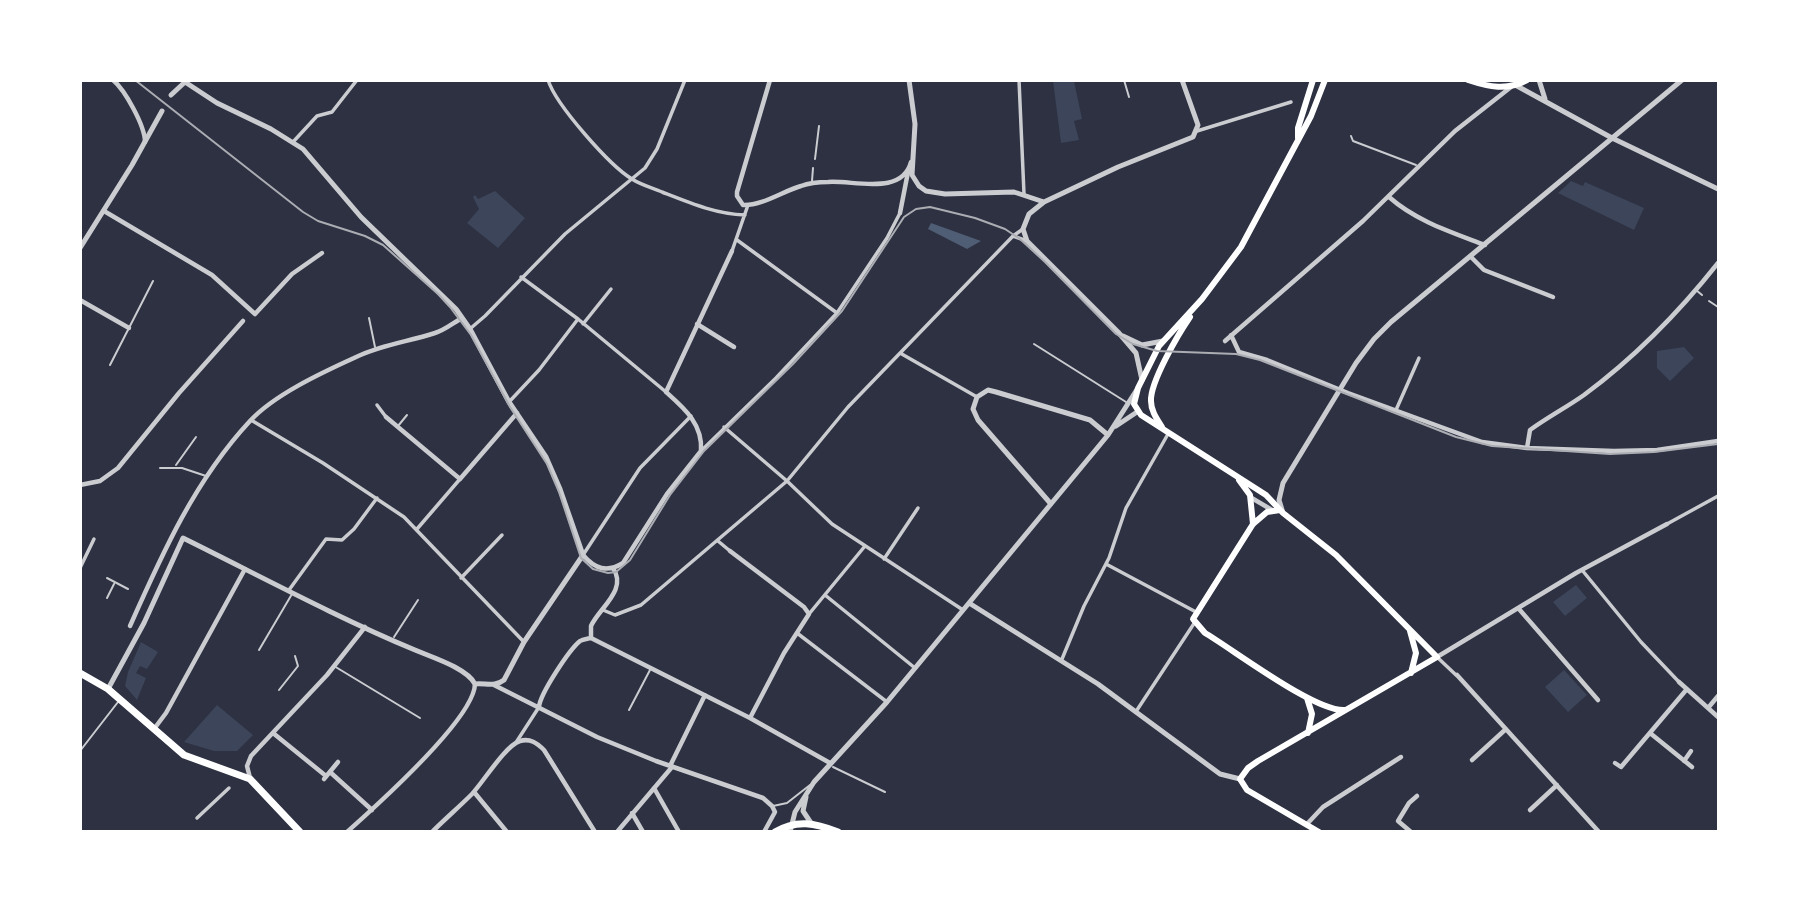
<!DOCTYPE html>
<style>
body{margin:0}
#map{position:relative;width:1799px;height:912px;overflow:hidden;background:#2d3142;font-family:Roboto,sans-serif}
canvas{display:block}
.frame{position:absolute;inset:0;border:82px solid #fff;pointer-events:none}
</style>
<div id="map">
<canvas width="1799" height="912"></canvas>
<div class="frame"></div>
</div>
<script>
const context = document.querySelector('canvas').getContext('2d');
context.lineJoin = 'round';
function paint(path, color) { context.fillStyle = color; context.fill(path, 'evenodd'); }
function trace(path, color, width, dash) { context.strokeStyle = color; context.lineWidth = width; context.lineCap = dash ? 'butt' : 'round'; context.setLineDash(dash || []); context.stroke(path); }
paint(new Path2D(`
 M 1053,81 L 1074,81 L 1082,119 L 1074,121 L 1079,140 L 1061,143 Z
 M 1571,181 L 1583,186 L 1585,182 L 1644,208 L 1634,230 L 1558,193 Z
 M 495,191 L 525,218 L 498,248 L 467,223 L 479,209 L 473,197 L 475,195 L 478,199 Z
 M 1684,347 L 1694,358 L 1670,381 L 1657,368 L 1657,351 Z
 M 1576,585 L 1587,598 L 1565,616 L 1553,602 Z
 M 141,642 L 158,652 L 147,669 L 140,666 L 136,673 L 146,678 L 137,700 L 125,686 L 128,672 Z
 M 1564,670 L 1587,695 L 1568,712 L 1545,687 Z
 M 217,705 L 253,735 L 237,751 L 214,751 L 184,742 Z`), '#3c4559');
paint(new Path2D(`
 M 931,223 L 981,241 L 967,249 L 928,229 Z`), '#4f5d75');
trace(new Path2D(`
 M 1124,80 L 1129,97
 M 1351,136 L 1353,141 L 1416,165
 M 815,159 L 819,126
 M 812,181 L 813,168
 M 1696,290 L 1702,295
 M 1709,301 L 1718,307
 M 369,318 L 375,347
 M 1034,344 L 1126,402
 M 110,365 L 153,281
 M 398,426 L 407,415
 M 176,465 L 196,437
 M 160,468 L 182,468 L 206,476
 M 107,578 L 128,589
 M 107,598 L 114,584
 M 394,637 L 418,600
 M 259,650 L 292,594
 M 334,666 L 420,718
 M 279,690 L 298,666 L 295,656
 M 629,710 L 650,670
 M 80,751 L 118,702
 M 833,767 L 885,792
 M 773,806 L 787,803 L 810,785`), '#caccd0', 2);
trace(new Path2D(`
 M 548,80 C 556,105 610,166 632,179 C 641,185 653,188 662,192 C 690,203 716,214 745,215
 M 1019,80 L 1024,194
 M 1197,131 L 1291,102
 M 293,142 L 317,116 L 332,112 L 357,80
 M 1013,236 L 1027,241
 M 737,240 L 837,313
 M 732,251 L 748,205
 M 521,277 L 578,319 L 666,392
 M 583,324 L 611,289
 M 471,328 L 485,316 L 565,234 L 645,168 L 657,149 L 685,80
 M 900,353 L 977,397
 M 509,402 L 539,370 L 578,319
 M 377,405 L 386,417
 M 1396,410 L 1419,358
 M 251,420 L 323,463 L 404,517 L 524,642
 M 724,427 L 787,481 L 832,524 L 963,610
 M 701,451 L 776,378 L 837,313 L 887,238 L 900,213
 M 1667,524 L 1718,496
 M 417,529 L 460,479
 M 718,541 L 730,551
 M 583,555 L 640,468 L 691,416
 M 884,559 L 918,508
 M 1106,564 L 1196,612
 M 80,568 L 94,539
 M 1582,570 L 1641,642 L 1679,682
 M 461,578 L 502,535
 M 289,590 L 326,539 L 342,540 L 354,529 L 377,498
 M 825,595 L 915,668
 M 603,610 L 615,615 L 641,605 L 787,481 L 848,407 L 1013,236 L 1023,229
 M 809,614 L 865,546
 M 797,633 L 887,702
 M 1437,657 L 1456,675
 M 1062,659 L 1084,606 L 1109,558 L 1126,508 L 1168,434
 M 1137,710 L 1195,622
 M 517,741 L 539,707
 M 197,818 L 229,788`), '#caccd0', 3.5);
trace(new Path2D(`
 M 113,80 C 125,90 145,126 145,142
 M 770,80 L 737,192 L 737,196 L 743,205 C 762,206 783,191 801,186 C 809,183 819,182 828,182 C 854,180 902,196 911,162
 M 1389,197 C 1416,221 1451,232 1485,245
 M 104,211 L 212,275 L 255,314 L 292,274 L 322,253
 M 900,213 L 908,172
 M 1471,257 L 1484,270 L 1553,297
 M 80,300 L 129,328
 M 697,324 L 734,347
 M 1231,335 L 1239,352 L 1267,360 L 1348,393 L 1482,442 L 1527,448 L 1614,451 L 1657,450 L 1718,441
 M 1225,341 L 1363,221 L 1455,131 L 1511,87
 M 386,417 L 460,479 L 517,413
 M 1527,448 L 1530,430 C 1548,417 1567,407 1584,395 C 1634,358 1680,311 1718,263
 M 80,485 L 100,481 L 118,468 L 179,393 L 243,321
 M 1250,497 L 1272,510
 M 730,551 L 804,607 L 809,614 L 784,653 L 750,718
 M 583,555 C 595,569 607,573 623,563 L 667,494 L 701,451 C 703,424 684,408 666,392 L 732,251
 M 1519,609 L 1598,700
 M 130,626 C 162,554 195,480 250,421 C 274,395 321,373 354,358 C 380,345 407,342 435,333 C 445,330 453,323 462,318
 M 591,638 L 750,718 L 830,763
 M 591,638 C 591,636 591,628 591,626 C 599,608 628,590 613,568
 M 1437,657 L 1576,573 L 1667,524
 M 1457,675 L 1599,832
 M 1679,682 L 1718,717
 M 494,685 L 597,737 L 656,761 L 763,798 L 772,806 L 775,812 L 764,832
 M 539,707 C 540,694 569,650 580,641 C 583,639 587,639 591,638
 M 1708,708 L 1718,696
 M 154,729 L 166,713 L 245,569
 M 273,733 L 326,776
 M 1650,733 L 1692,767
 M 1472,760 L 1506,729
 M 1684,761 L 1691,751
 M 1615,763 L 1621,767 L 1687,689
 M 330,772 L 372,810
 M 250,778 L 247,766 L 251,756 L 327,675 L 365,627
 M 324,779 L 338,762
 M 654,788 L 679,832
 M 474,792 L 507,832
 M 1530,810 L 1557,785
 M 632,813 L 643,832
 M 1307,824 L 1323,807 L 1401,757
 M 347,832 C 375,807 474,719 475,684
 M 432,832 C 445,819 459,807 472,794 C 484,781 505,746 520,741 C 530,738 537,743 544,750 L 595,832
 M 617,832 L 672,767 L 671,764 L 705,695
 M 1411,832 L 1398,821 L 1409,803 L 1417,796`), '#caccd0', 4.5);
trace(new Path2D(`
 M 909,80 L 915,124 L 912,175 L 919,186 L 926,191 L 945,194 L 1014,192 L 1044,202
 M 1539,80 L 1545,99
 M 1517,86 L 1612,138 L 1718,189
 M 80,248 L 132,165 L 162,111
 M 1123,336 L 1142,345 L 1163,341
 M 1142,380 L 1136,353 L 1118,332 L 1027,241 L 1023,229 L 1029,214 L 1044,202 L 1118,167 L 1193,137 L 1198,125 L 1182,80
 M 1116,426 L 1137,412
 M 1051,504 L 978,420 L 973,409 L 977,397 L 988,390 L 996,392 L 1090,420 L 1108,435
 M 1283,513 L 1279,500 L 1283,483 L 1356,363 L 1374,339 L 1391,322 L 1682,80
 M 969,603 L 1098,684 L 1220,774 L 1240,779
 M 108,689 L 144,623 L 183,538 C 260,576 336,617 415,650 C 431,657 467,668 475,684 C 486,683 495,687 504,680 L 524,642 L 583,555 L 560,489 L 546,457 L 509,402 L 470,329 L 456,309 L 361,217 L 303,149 L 271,129 L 217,103 L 185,82 L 171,95
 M 806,797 L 803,811 L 811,823
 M 790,832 L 795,812 L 814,782 L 887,702 L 1108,435 L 1136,391`), '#caccd0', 5);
trace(new Path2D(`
 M 1468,80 C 1489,87 1507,91 1527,80
 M 1298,138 L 1298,128 L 1313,80
 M 1162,427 C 1157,419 1151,411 1151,401 C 1150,382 1179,333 1190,317
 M 1239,480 L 1250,495 L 1253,524
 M 1280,510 L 1267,512 L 1253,524 L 1193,619 L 1205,633 C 1234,650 1315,712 1345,710
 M 1410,631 L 1416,653 L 1411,673
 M 1307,698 L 1312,714 L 1308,733
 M 1319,832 L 1247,790 L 1240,779 L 1248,768 L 1258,761 L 1437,657 L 1336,555 L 1283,513 L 1266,495 L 1141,415 L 1134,404 L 1138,388 L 1159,346 L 1202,299 L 1241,247 L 1311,116 L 1325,80`), '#fff', 6);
trace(new Path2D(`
 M 80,673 L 108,689 L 184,755 L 250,779 L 300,832
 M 775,832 C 797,819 815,823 838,832`), '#fff', 7);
trace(new Path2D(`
 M 135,80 L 303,212 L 318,221 L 365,236 L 383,245 L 438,294 L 450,307 L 471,335 L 510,407 L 547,464 L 559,492 L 581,558 L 593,569 L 608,573 L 616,572 L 630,560 L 670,495 L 704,451 L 793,364 L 842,311 L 904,217 L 916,209 L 930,207 L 975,218 L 1005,229 L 1020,239 L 1045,262 L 1116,334 L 1133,344 L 1157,351 L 1236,354 L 1260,360 L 1456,437 L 1492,446 L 1610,454 L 1654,452 L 1718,444`), '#abadb3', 2);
</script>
